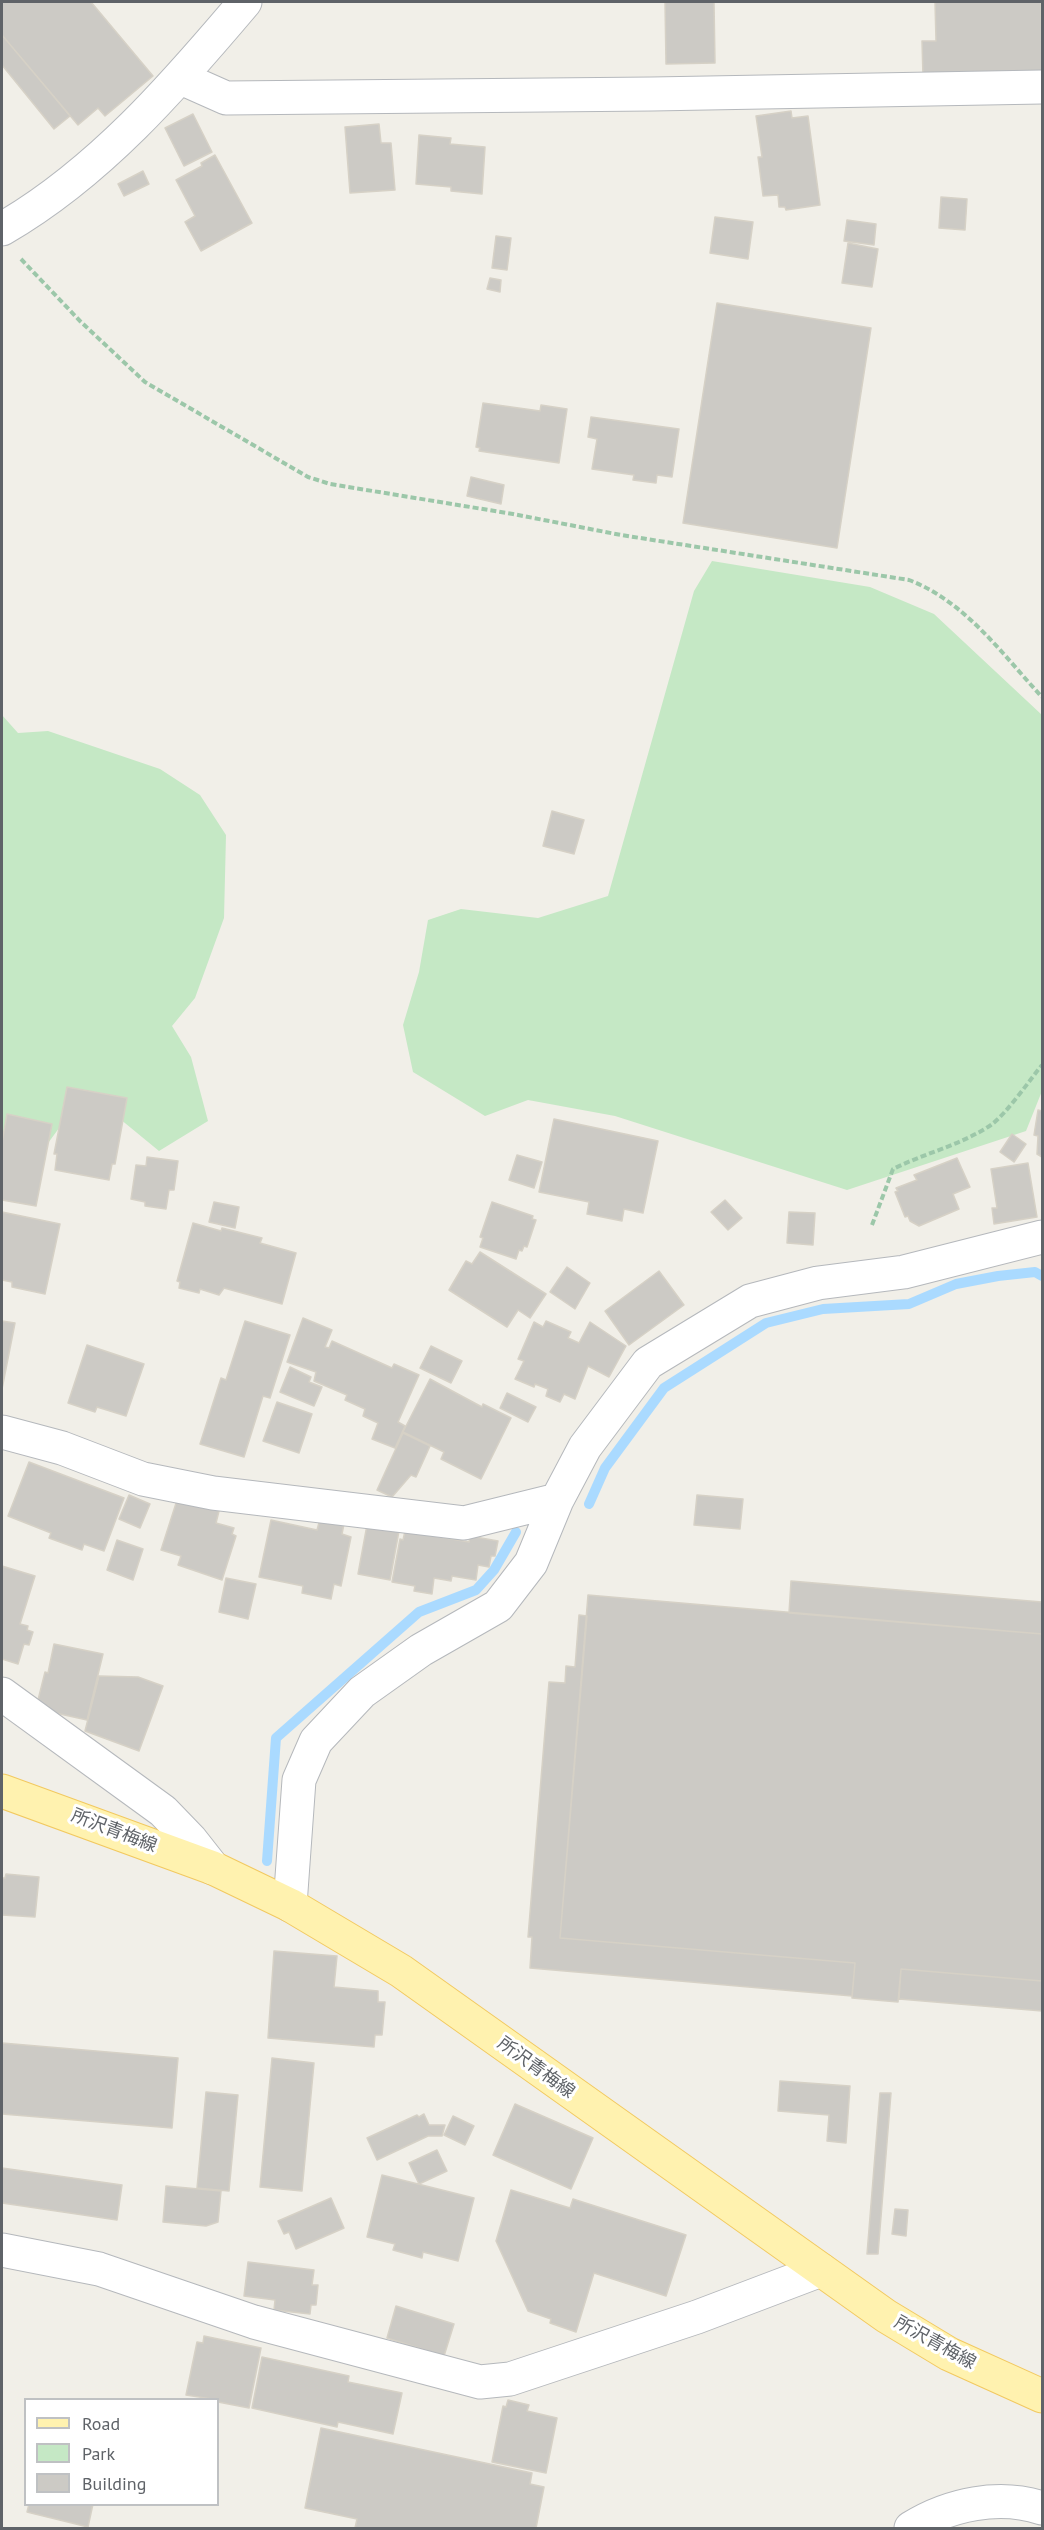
<!DOCTYPE html>
<meta charset="utf-8">
<style>
body{margin:0}
#map{position:relative;width:1044px;height:2530px;overflow:hidden;background:#f1efe8;font-family:"PT Sans",sans-serif}
canvas{display:block}
.frame{position:absolute;inset:0;border:3px solid #5f6368;pointer-events:none}
.legend{position:absolute;left:24px;top:2398px;width:195px;height:108px;box-sizing:border-box;background:#fff;border:2px solid #bfc1c3;margin:0;padding:8px 10px;list-style:none;font-size:18px;color:#5f6368}
.legend li{display:flex;align-items:center;gap:12px;height:30px}
.legend b{width:30px;border:2px solid #bfc1c3}
</style>
<div id="map">
<canvas width="1044" height="2530"></canvas>
<div class="frame"></div>
<ul class="legend">
<li><b style="height:8px;background:#fff2af"></b>Road</li>
<li><b style="height:16px;background:#c5e8c5"></b>Park</li>
<li><b style="height:16px;background:#cccac5"></b>Building</li>
</ul>
</div>
<script>
const context = document.querySelector('canvas').getContext('2d');
context.lineJoin = 'round';
function paint(path, color) { context.fillStyle = color; context.fill(path, 'evenodd'); }
function trace(path, color, width, dash) { context.strokeStyle = color; context.lineWidth = width; context.lineCap = dash ? 'butt' : 'round'; context.setLineDash(dash || []); context.stroke(path); }
function write(font, color, halo, rows, align = 'center') {
  context.font = font + ' "PT Sans","Noto Sans JP",sans-serif'; context.lineWidth = 6; context.setLineDash([]); context.textBaseline = 'middle'; context.strokeStyle = halo; context.fillStyle = color; for (const [text, x, y, turn = 0] of rows) {
    context.save(); context.translate(x, y); context.rotate((+turn || 0) * Math.PI / 180); context.textAlign = isNaN(turn) ? turn : align; if (halo) context.strokeText(text, 0, 0); context.fillText(text, 0, 0); context.restore();
  }
}
paint(new Path2D(`
 M 712,561 L 870,587 L 934,614 L 1042,715 L 1042,1091 L 1026,1131 L 847,1190 L 615,1116 L 528,1100 L 485,1116 L 413,1072 L 403,1025 L 419,972 L 428,920 L 461,909 L 538,918 L 608,896 L 694,591 Z
 M 2,715 L 18,733 L 48,731 L 160,769 L 200,795 L 226,835 L 224,918 L 195,998 L 172,1026 L 191,1057 L 208,1121 L 159,1151 L 86,1091 L 27,1172 L 2,1188 Z`), '#c5e8c5');
trace(new Path2D(`
 M 589,1504 L 605,1468 L 664,1388 L 766,1323 L 823,1309 L 909,1304 L 956,1284 L 998,1276 L 1035,1272 L 1042,1276
 M 267,1861 L 276,1738 L 419,1612 L 476,1590 L 494,1570 L 516,1532`), '#aadaff', 10);
const building = new Path2D(`
 M 2,2 L 91,2 L 153,76 L 105,116 L 98,108 L 78,125 L 2,35 Z
 M 665,2 L 714,2 L 715,63 L 666,64 Z
 M 935,2 L 1041,2 L 1042,76 L 923,77 L 922,41 L 936,41 Z
 M 2,35 L 70,116 L 54,129 L 2,65 Z
 M 791,111 L 792,118 L 808,116 L 820,205 L 786,210 L 785,207 L 779,207 L 778,195 L 763,196 L 758,157 L 762,157 L 756,116 Z
 M 193,114 L 212,152 L 184,166 L 165,128 Z
 M 379,124 L 381,143 L 391,143 L 395,190 L 350,193 L 345,127 Z
 M 419,135 L 451,138 L 450,144 L 485,147 L 482,194 L 451,191 L 451,187 L 416,184 Z
 M 215,155 L 252,223 L 201,251 L 185,222 L 195,216 L 176,180 L 202,166 L 201,163 Z
 M 143,171 L 149,184 L 124,196 L 118,184 Z
 M 941,197 L 967,199 L 965,230 L 939,228 Z
 M 715,217 L 753,222 L 748,259 L 710,253 Z
 M 847,220 L 876,224 L 874,245 L 844,241 Z
 M 496,236 L 511,238 L 507,270 L 492,268 Z
 M 848,243 L 878,249 L 872,287 L 842,283 Z
 M 490,278 L 501,280 L 500,292 L 487,289 Z
 M 717,303 L 871,328 L 837,548 L 683,523 Z
 M 483,403 L 540,411 L 541,405 L 567,409 L 559,463 L 479,451 L 480,448 L 476,447 Z
 M 591,417 L 679,429 L 672,477 L 657,475 L 656,483 L 633,480 L 634,475 L 592,469 L 597,439 L 588,437 Z
 M 471,477 L 504,485 L 501,504 L 467,496 Z
 M 552,811 L 584,820 L 574,854 L 543,846 Z
 M 67,1087 L 127,1098 L 115,1164 L 112,1164 L 109,1180 L 55,1170 L 57,1154 L 54,1154 Z
 M 1038,1110 L 1042,1111 L 1042,1157 L 1037,1154 L 1038,1136 L 1034,1135 Z
 M 7,1114 L 52,1124 L 36,1206 L 2,1200 L 2,1142 Z
 M 554,1119 L 658,1141 L 643,1213 L 624,1209 L 622,1221 L 587,1214 L 589,1202 L 539,1192 Z
 M 1012,1134 L 1026,1144 L 1014,1162 L 1000,1152 Z
 M 517,1155 L 542,1162 L 534,1188 L 509,1180 Z
 M 147,1157 L 178,1161 L 174,1190 L 169,1190 L 166,1209 L 145,1206 L 145,1202 L 131,1199 L 136,1165 L 146,1166 Z
 M 957,1158 L 970,1187 L 953,1194 L 959,1209 L 919,1226 L 910,1221 L 908,1216 L 905,1217 L 895,1192 L 898,1191 L 896,1188 L 917,1180 L 914,1175 Z
 M 1028,1163 L 1037,1217 L 994,1224 L 992,1208 L 997,1208 L 991,1169 Z
 M 725,1200 L 742,1218 L 728,1230 L 711,1212 Z
 M 214,1202 L 239,1207 L 235,1228 L 209,1222 Z
 M 492,1202 L 533,1216 L 532,1219 L 536,1220 L 527,1247 L 524,1246 L 522,1251 L 519,1250 L 516,1259 L 480,1247 L 483,1238 L 480,1237 Z
 M 2,1212 L 60,1224 L 45,1294 L 12,1287 L 12,1282 L 2,1280 Z
 M 789,1212 L 815,1213 L 813,1245 L 787,1243 Z
 M 193,1223 L 221,1231 L 222,1228 L 262,1238 L 260,1243 L 296,1253 L 282,1304 L 224,1288 L 219,1295 L 200,1289 L 199,1293 L 179,1288 L 180,1282 L 177,1281 Z
 M 480,1252 L 546,1294 L 530,1318 L 518,1310 L 507,1327 L 449,1290 L 466,1261 L 472,1264 Z
 M 567,1267 L 590,1283 L 575,1309 L 550,1292 Z
 M 659,1271 L 684,1305 L 629,1345 L 605,1311 Z
 M 303,1318 L 332,1330 L 325,1347 L 329,1348 L 332,1341 L 392,1368 L 394,1364 L 419,1375 L 398,1422 L 405,1426 L 395,1448 L 372,1439 L 378,1423 L 363,1416 L 365,1409 L 345,1400 L 347,1395 L 314,1381 L 316,1372 L 287,1362 Z
 M 2,1321 L 15,1323 L 2,1389 Z
 M 245,1321 L 290,1335 L 270,1398 L 263,1396 L 244,1457 L 200,1444 L 221,1378 L 226,1380 Z
 M 546,1321 L 571,1332 L 568,1338 L 579,1343 L 590,1322 L 626,1346 L 609,1377 L 588,1366 L 575,1399 L 564,1394 L 560,1402 L 546,1396 L 548,1389 L 535,1384 L 534,1387 L 515,1379 L 524,1361 L 518,1359 L 534,1322 L 543,1327 Z
 M 87,1345 L 144,1364 L 126,1416 L 97,1407 L 95,1412 L 68,1403 Z
 M 431,1346 L 462,1361 L 451,1383 L 420,1368 Z
 M 290,1367 L 311,1377 L 309,1382 L 322,1387 L 314,1406 L 280,1392 Z
 M 430,1379 L 482,1407 L 483,1404 L 511,1418 L 481,1479 L 441,1459 L 444,1452 L 403,1432 Z
 M 507,1393 L 536,1407 L 528,1422 L 500,1408 Z
 M 277,1402 L 312,1414 L 299,1453 L 263,1441 Z
 M 403,1433 L 430,1446 L 416,1477 L 411,1475 L 392,1497 L 377,1490 Z
 M 29,1462 L 124,1498 L 104,1551 L 84,1544 L 82,1550 L 49,1538 L 51,1533 L 8,1516 Z
 M 129,1495 L 150,1504 L 140,1528 L 119,1519 Z
 M 697,1495 L 743,1499 L 740,1529 L 694,1525 Z
 M 178,1497 L 219,1511 L 216,1523 L 234,1528 L 232,1534 L 236,1536 L 222,1580 L 178,1565 L 181,1556 L 161,1550 Z
 M 320,1519 L 344,1524 L 342,1534 L 351,1537 L 341,1586 L 334,1584 L 331,1599 L 302,1593 L 303,1586 L 259,1577 L 271,1520 L 317,1530 Z
 M 367,1525 L 399,1531 L 390,1580 L 358,1574 Z
 M 405,1531 L 469,1542 L 470,1536 L 498,1541 L 495,1556 L 491,1556 L 489,1567 L 478,1565 L 476,1580 L 452,1576 L 451,1581 L 434,1578 L 432,1594 L 414,1591 L 415,1586 L 392,1582 L 400,1539 L 403,1540 Z
 M 117,1540 L 143,1549 L 133,1580 L 107,1570 Z
 M 2,1566 L 35,1576 L 20,1624 L 28,1626 L 27,1630 L 33,1632 L 29,1645 L 24,1644 L 18,1664 L 2,1659 Z
 M 226,1578 L 256,1584 L 248,1619 L 219,1612 Z
 M 791,1581 L 1042,1602 L 1042,1634 L 789,1613 Z
 M 588,1595 L 1042,1634 L 1042,1981 L 901,1969 L 898,2002 L 852,1998 L 855,1963 L 560,1938 Z
 M 579,1615 L 587,1616 L 560,1938 L 855,1963 L 852,1996 L 530,1968 L 532,1937 L 528,1937 L 549,1682 L 565,1683 L 566,1666 L 575,1667 Z
 M 54,1644 L 103,1654 L 87,1720 L 51,1712 L 48,1706 L 37,1704 L 45,1672 L 48,1673 Z
 M 99,1676 L 138,1677 L 163,1686 L 139,1751 L 85,1731 Z
 M 6,1874 L 39,1877 L 35,1917 L 2,1915 L 2,1878 L 5,1878 Z
 M 274,1951 L 337,1956 L 334,1987 L 378,1991 L 378,2002 L 385,2002 L 382,2035 L 375,2035 L 374,2047 L 268,2038 Z
 M 901,1969 L 1042,1981 L 1042,2011 L 899,1999 Z
 M 2,2043 L 178,2058 L 172,2128 L 2,2114 Z
 M 272,2058 L 314,2063 L 302,2191 L 260,2187 Z
 M 780,2081 L 850,2086 L 846,2143 L 827,2141 L 829,2115 L 778,2111 Z
 M 206,2092 L 238,2095 L 229,2191 L 197,2188 Z
 M 880,2093 L 891,2093 L 878,2254 L 867,2254 Z
 M 515,2104 L 593,2138 L 571,2189 L 493,2155 Z
 M 424,2114 L 429,2125 L 445,2125 L 442,2136 L 428,2136 L 377,2160 L 367,2138 L 417,2115 L 419,2117 Z
 M 453,2116 L 474,2126 L 465,2145 L 444,2135 Z
 M 437,2150 L 447,2171 L 419,2184 L 409,2163 Z
 M 2,2168 L 122,2185 L 117,2220 L 2,2203 Z
 M 382,2175 L 474,2198 L 458,2261 L 423,2252 L 422,2258 L 393,2250 L 395,2244 L 367,2237 Z
 M 166,2186 L 221,2191 L 218,2222 L 206,2226 L 163,2222 Z
 M 511,2190 L 570,2208 L 573,2199 L 686,2235 L 666,2296 L 594,2273 L 576,2332 L 550,2323 L 551,2319 L 528,2311 L 496,2241 Z
 M 331,2198 L 344,2228 L 296,2249 L 289,2232 L 284,2234 L 278,2221 Z
 M 895,2209 L 908,2210 L 906,2236 L 892,2234 Z
 M 248,2262 L 314,2270 L 312,2285 L 318,2285 L 316,2305 L 311,2305 L 310,2314 L 274,2310 L 275,2300 L 244,2296 Z
 M 396,2306 L 454,2324 L 444,2356 L 387,2338 Z
 M 204,2336 L 261,2348 L 249,2408 L 218,2402 L 218,2400 L 186,2395 L 197,2342 L 203,2343 Z
 M 262,2357 L 349,2376 L 348,2382 L 402,2393 L 393,2434 L 338,2422 L 337,2427 L 252,2408 Z
 M 508,2400 L 529,2405 L 527,2411 L 557,2418 L 546,2473 L 492,2462 L 503,2406 L 506,2407 Z
 M 321,2428 L 532,2473 L 530,2484 L 544,2487 L 536,2528 L 355,2528 L 357,2519 L 305,2508 Z
 M 29,2504 L 93,2504 L 88,2527 L 27,2512 Z`);
paint(building, '#cccac5');
trace(building, '#d6d1c6', 1.5);
const minor = new Path2D(`
 M 181,78 L 226,98 L 652,94 L 1042,87
 M 2,229 C 99,173 174,86 245,2
 M 2,1432 L 62,1448 L 143,1479 L 213,1493 L 464,1523 L 557,1500
 M 2,1694 L 163,1811 L 191,1840 L 213,1868
 M 290,1905 L 299,1780 L 316,1741 L 362,1692 L 421,1650 L 498,1606 L 531,1563 L 557,1500 L 585,1447 L 648,1363 L 750,1301 L 818,1283 L 904,1272 L 1042,1237
 M 2,2250 L 99,2269 L 254,2322 L 480,2382 L 510,2379 L 697,2317 L 821,2270
 M 911,2528 C 950,2504 999,2494 1042,2508`);
const major = new Path2D(`
 M 2,1791 L 213,1868 L 290,1905 L 401,1971 L 886,2316 L 949,2354 L 1042,2396`);
trace(minor, '#b5b8bc', 35);
trace(major, '#f2c960', 35);
trace(new Path2D(`
 M 21,259 L 80,321 L 145,382 L 308,477 L 330,484 L 513,514 L 621,535 L 909,580 C 966,602 1002,654 1042,697
 M 872,1225 L 893,1169 C 925,1153 961,1145 991,1125 C 1007,1113 1029,1081 1042,1065`), '#9cc7a9', 4, [6, 3]);
trace(minor, '#fff', 33);
trace(major, '#fff2af', 33);
write('18px', '#5f6368', '#fff', [
 ["所沢青梅線",114,1831,21],
 ["所沢青梅線",536,2068,36],
 ["所沢青梅線",935,2343,29]
]);
</script>
